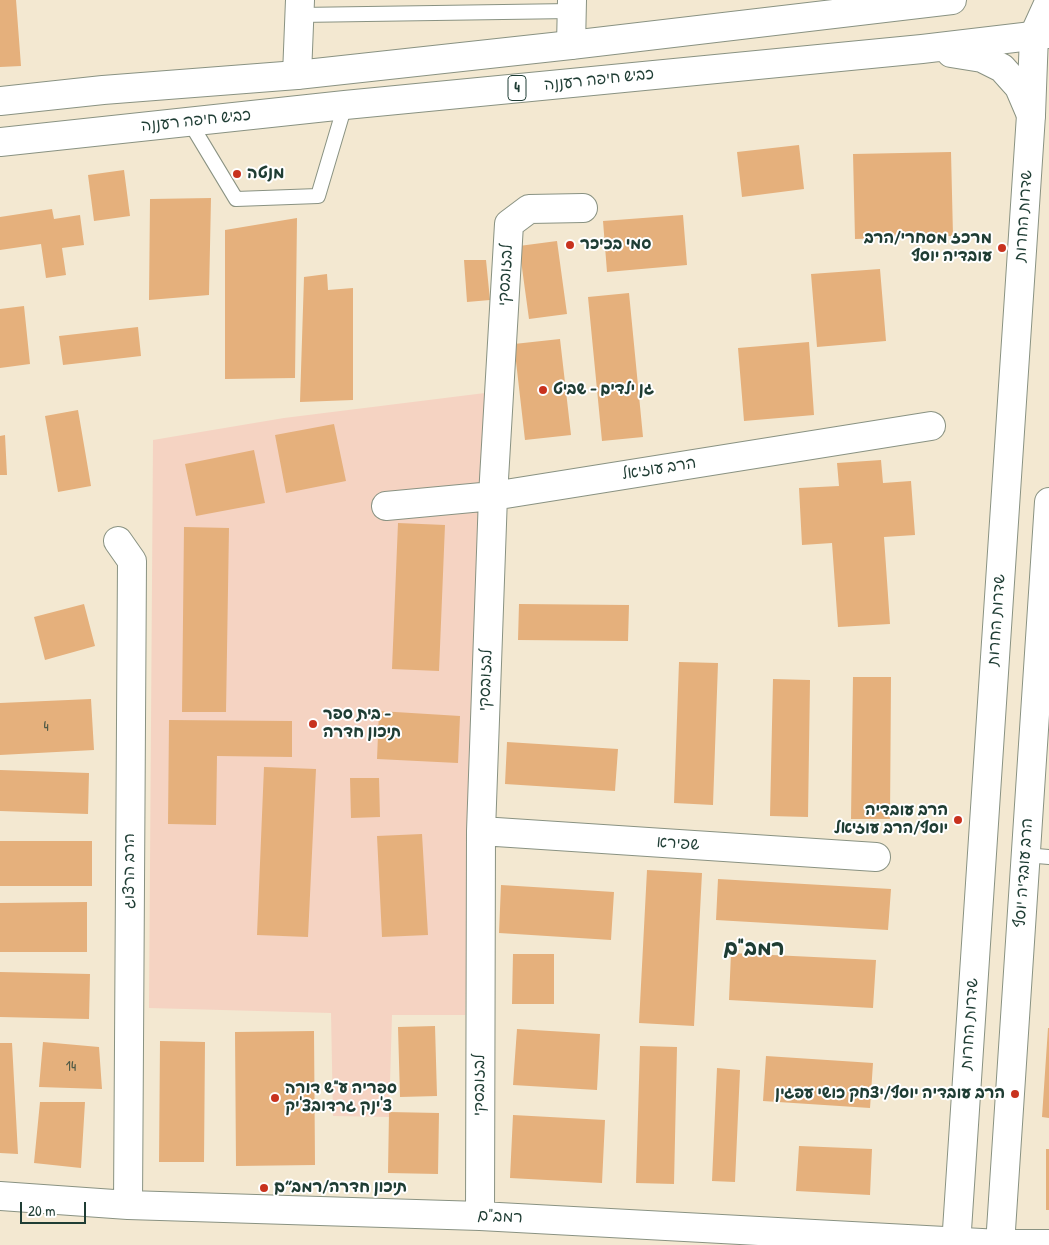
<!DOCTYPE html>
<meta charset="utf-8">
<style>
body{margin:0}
#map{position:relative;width:1049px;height:1245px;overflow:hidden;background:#f3e8d1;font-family:"Patrick Hand",sans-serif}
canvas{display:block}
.scale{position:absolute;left:20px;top:1202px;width:66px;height:22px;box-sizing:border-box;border:2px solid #1f3d34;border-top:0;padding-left:6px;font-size:15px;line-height:18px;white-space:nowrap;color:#1f3d34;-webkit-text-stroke:4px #fff;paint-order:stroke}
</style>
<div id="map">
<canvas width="1049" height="1245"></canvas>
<div class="scale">20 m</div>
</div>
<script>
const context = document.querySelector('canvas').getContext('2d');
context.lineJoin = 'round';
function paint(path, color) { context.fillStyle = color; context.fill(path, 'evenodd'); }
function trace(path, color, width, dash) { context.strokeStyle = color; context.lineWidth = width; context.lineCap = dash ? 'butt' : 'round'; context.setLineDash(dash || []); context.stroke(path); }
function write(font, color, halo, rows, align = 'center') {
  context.font = font + ' "Patrick Hand","Playpen Sans Hebrew",sans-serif'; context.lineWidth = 4; context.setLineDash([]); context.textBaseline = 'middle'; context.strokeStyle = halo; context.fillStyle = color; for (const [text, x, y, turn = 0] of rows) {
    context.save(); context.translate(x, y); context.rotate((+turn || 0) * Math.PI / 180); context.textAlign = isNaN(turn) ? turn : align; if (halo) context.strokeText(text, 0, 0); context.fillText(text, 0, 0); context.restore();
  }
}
paint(new Path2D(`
 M 485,393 L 465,1015 L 392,1015 L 389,1117 L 333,1116 L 331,1013 L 149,1008 L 153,440 L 284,418 Z`), '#f5d3c2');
paint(new Path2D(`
 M 0,0 L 16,0 L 21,66 L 0,67 Z
 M 799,145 L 804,189 L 742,197 L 737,152 Z
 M 951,152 L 953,236 L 855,239 L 853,154 Z
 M 124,170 L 130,216 L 94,221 L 88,175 Z
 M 211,198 L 209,295 L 149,300 L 150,199 Z
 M 52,209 L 54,219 L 80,215 L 84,245 L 62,248 L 66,275 L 46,278 L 41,244 L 0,250 L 0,217 Z
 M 683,215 L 687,265 L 607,272 L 603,221 Z
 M 297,218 L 295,378 L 225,379 L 225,230 Z
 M 557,241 L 567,314 L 529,319 L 519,246 Z
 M 464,260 L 486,260 L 490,300 L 467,302 Z
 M 880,269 L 886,341 L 817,347 L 811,274 Z
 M 327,274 L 328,290 L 353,288 L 353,400 L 300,402 L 304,277 Z
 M 629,293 L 643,437 L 602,441 L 588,297 Z
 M 24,306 L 30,364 L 0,368 L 0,309 Z
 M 138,327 L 141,356 L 63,365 L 59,336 Z
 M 560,339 L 571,435 L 525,440 L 514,344 Z
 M 809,342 L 814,415 L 744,421 L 738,348 Z
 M 78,410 L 91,486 L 58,492 L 45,416 Z
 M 334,424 L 346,481 L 286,493 L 275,435 Z
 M 5,435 L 7,475 L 0,475 L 0,436 Z
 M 254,450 L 265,503 L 196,516 L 185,464 Z
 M 881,460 L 883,483 L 911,481 L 915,535 L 884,537 L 890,624 L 838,627 L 832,543 L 802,545 L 799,488 L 839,486 L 837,463 Z
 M 398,523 L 445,525 L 439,671 L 392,669 Z
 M 184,527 L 229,528 L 226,712 L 182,712 Z
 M 84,604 L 95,646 L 45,660 L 34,617 Z
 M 519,604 L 629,605 L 628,641 L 518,640 Z
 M 679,662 L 718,663 L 713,805 L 674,803 Z
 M 853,677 L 891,677 L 890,819 L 851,819 Z
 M 773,679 L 810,680 L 808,817 L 770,816 Z
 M 91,699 L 94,750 L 0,755 L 0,703 Z
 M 379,711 L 460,716 L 458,763 L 377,759 Z
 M 169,720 L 292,721 L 292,757 L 217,756 L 216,825 L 168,824 Z
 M 507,742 L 618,749 L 615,791 L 505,784 Z
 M 264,767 L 316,769 L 308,937 L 257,935 Z
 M 0,770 L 89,773 L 88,814 L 0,811 Z
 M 350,778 L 379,778 L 380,817 L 351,818 Z
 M 422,834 L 428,935 L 382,937 L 377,836 Z
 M 0,841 L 92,841 L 92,886 L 0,886 Z
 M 647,870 L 702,873 L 694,1026 L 639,1023 Z
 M 718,879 L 891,889 L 888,930 L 716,920 Z
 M 501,885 L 614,892 L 611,940 L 499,933 Z
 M 87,902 L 87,952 L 0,952 L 0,903 Z
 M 731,953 L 876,960 L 873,1008 L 729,1000 Z
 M 513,954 L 554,954 L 554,1004 L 512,1004 Z
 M 0,972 L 90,974 L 89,1019 L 0,1017 Z
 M 435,1026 L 437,1096 L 400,1097 L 398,1027 Z
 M 1048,1028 L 1049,1028 L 1049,1118 L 1042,1117 Z
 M 517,1029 L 600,1034 L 597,1090 L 513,1085 Z
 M 314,1031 L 315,1165 L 236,1166 L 235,1032 Z
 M 160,1041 L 205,1042 L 204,1162 L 159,1162 Z
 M 43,1042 L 99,1047 L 102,1089 L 39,1087 Z
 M 0,1043 L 12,1043 L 18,1154 L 0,1153 Z
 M 640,1046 L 677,1047 L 674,1184 L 636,1183 Z
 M 766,1056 L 873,1063 L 870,1108 L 763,1101 Z
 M 717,1068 L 740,1070 L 735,1182 L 712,1181 Z
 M 40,1102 L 85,1102 L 81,1168 L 34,1163 Z
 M 389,1112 L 439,1113 L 438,1174 L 388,1173 Z
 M 513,1115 L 605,1120 L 602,1183 L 510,1178 Z
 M 799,1146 L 872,1149 L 870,1195 L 796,1191 Z
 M 1046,1149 L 1049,1149 L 1049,1210 L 1046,1210 Z`), '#e5b07c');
const lane = new Path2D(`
 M 299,15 L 571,11
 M 189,121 L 236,199 L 318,196 L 345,105
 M 1025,855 L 1049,857`);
const street = new Path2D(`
 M 571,45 L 572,0
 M 297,75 L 300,0
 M 386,506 L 493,496 L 931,426
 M 118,541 L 132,561 L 128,1205
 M 481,831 L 876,857
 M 0,1196 L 128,1205 L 480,1216 L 1000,1244 L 1049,1244
 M 480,1216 L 481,831 L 493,496 L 509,224 L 529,209 L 583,208`);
const secondary = new Path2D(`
 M 956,1245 L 1031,115 L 1034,35 L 1049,2
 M 1000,1245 L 1049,502`);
const highway = new Path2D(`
 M 951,53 L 982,58 L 1002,68 L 1019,87 L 1031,115
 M 0,101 L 103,90 L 297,75 L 571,45 L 952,0
 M 0,142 L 345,105 L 922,49 L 1049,34`);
trace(lane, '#899282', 16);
trace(street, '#899282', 30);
trace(secondary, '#899282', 30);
trace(highway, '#899282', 30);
trace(lane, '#fff', 14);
trace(street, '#fff', 28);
trace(secondary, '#fff', 28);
trace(highway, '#fff', 28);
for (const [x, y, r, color] of [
 [237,174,5,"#c8321e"],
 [570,245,5,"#c8321e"],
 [1002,248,5,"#c8321e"],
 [543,390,5,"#c8321e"],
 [313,724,5,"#c8321e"],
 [958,820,5,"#c8321e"],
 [1015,1094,5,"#c8321e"],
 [275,1098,5,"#c8321e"],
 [264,1188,5,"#c8321e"]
]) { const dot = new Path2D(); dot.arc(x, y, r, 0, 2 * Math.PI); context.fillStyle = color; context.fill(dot); trace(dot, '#fff', 2); }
write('14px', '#505a46', null, [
 ["4",46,727],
 ["14",71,1067]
]);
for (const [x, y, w] of [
 [517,88,18]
]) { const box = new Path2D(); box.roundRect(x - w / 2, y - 12.5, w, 25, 4); context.fillStyle = '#fff'; context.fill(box); trace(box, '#1f3d34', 1); }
write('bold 15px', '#1f3d34', null, [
 ["4",517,88]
]);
write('16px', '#1f3d34', '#fff', [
 ["כביש חיפה רעננה",599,80,-6],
 ["כביש חיפה רעננה",196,121,-6],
 ["שדרות החרות",1024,216,-86],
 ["לבזובסקי",506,275,-87],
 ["הרב עוזיאל",659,469,-9],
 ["שדרות החרות",997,620,-86],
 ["לבזובסקי",486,680,-88],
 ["שפירא",678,844,4],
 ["הרב הרצוג",130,871,-90],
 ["הרב עובדיה יוסף",1024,873,-86],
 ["שדרות החרות",970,1024,-86],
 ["לבזובסקי",480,1085,-90],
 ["רמב\"ם",500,1217,3]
]);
write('bold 16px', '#1f3d34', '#fff', [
 ["מנטה",247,174],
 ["מרכז מסחרי/הרב",992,239,"right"],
 ["עובדיה יוסף",992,257,"right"],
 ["סמי בכיכר",580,245],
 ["גן ילדים - שביט",553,390],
 ["בית ספר -",323,715],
 ["תיכון חדרה",323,733],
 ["הרב עובדיה",948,811,"right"],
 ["יוסף/הרב עוזיאל",948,829,"right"],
 ["ספריה ע\"ש דורה",285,1089],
 ["צ'ינק גרדובצ'יק",285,1107],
 ["הרב עובדיה יוסף/יצחק כושי עפגין",1005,1094,"right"],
 ["תיכון חדרה/רמב״ם",274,1188]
], 'left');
write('bold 21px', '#1f3d34', '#fff', [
 ["רמב\"ם",754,949]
]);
</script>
